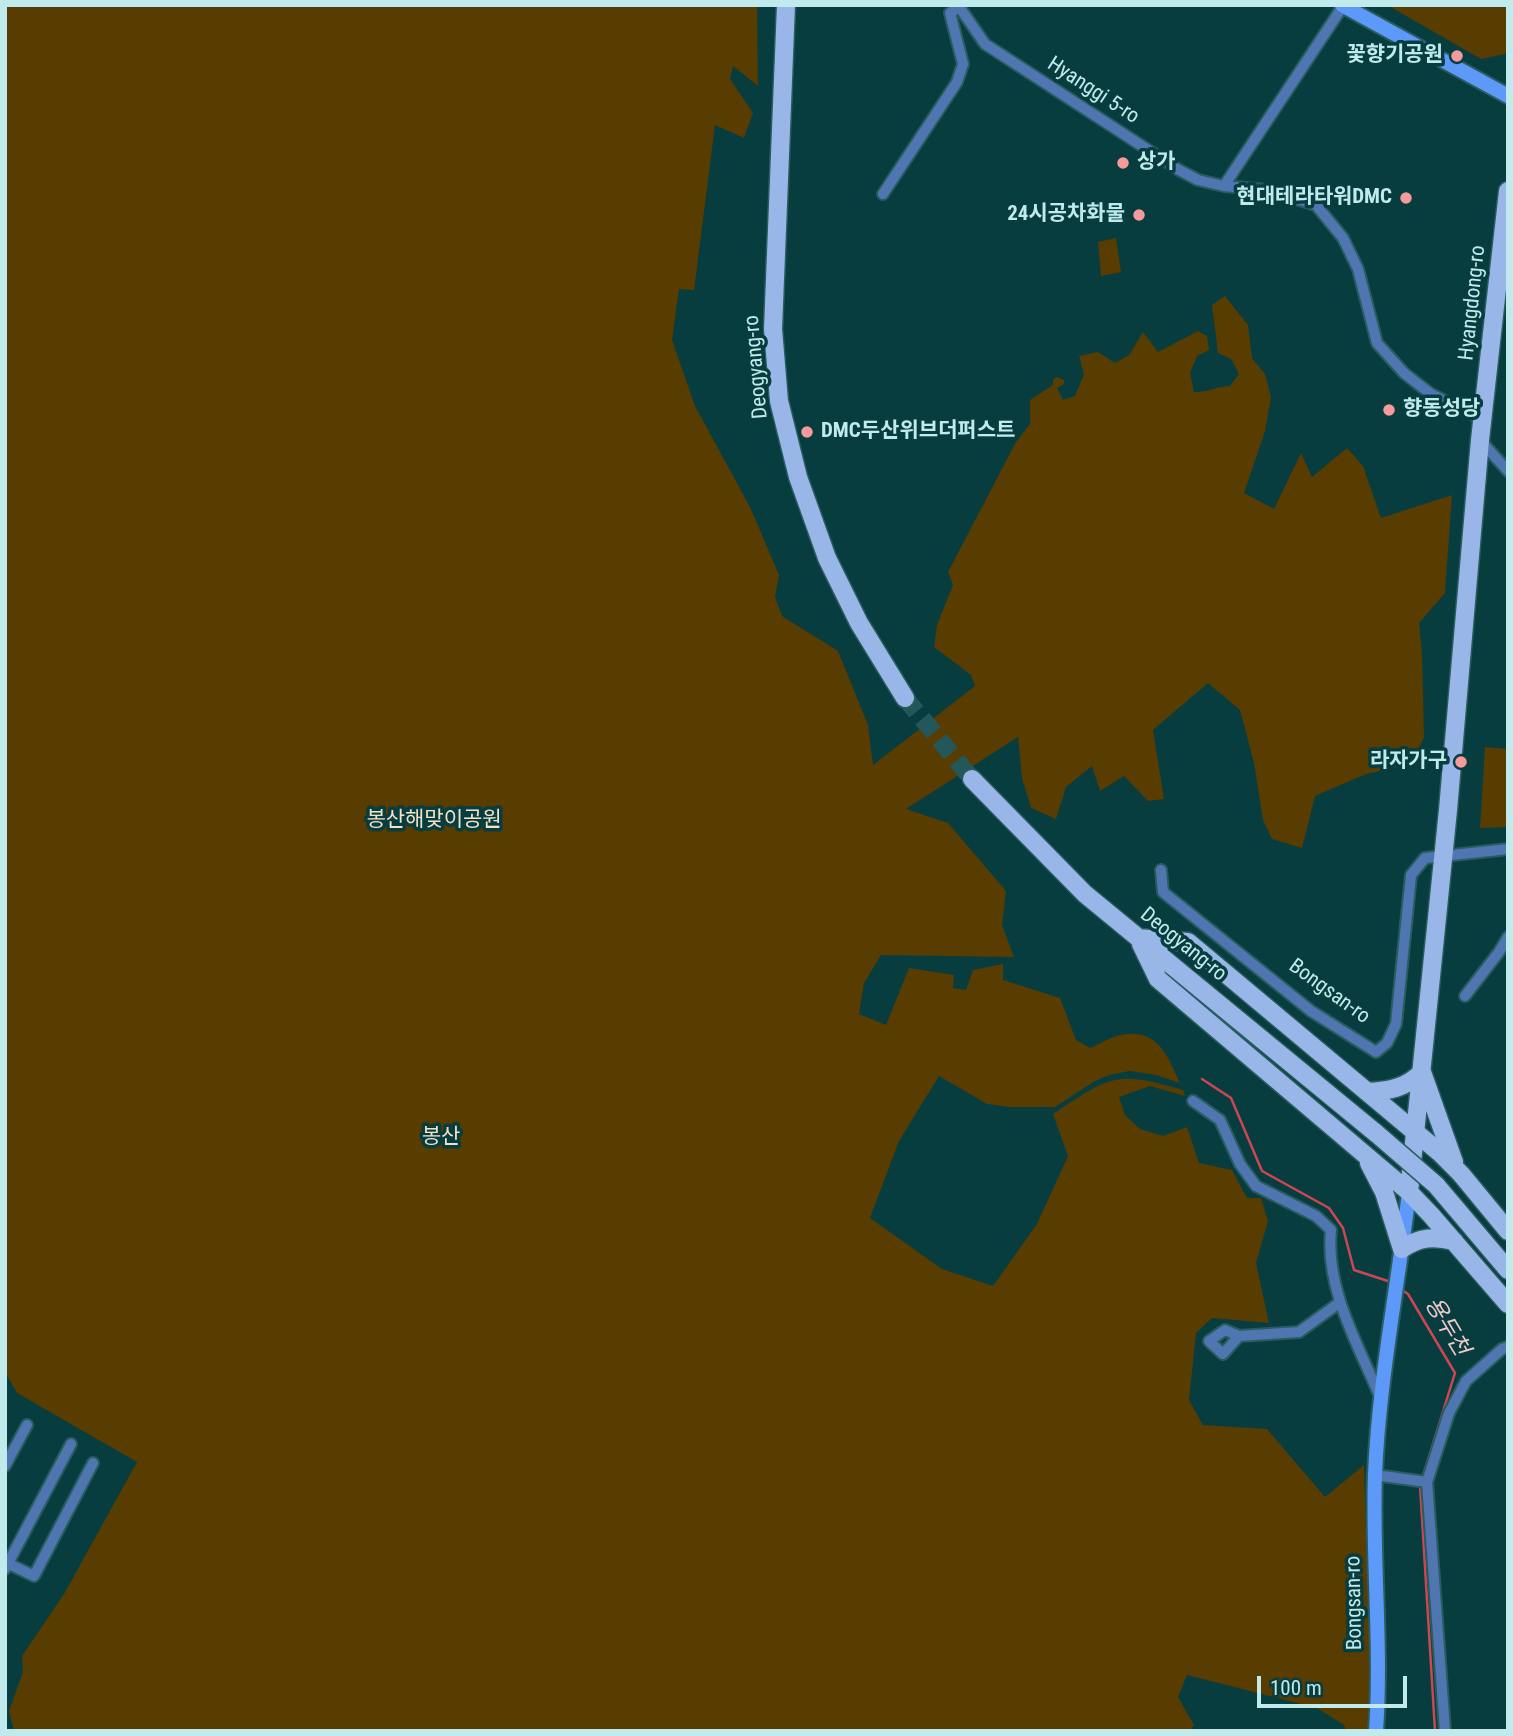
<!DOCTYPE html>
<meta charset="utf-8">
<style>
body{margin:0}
#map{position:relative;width:1513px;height:1736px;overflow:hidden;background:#073d3f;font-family:"Roboto Condensed",sans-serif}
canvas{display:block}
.frame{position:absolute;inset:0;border:7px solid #c0eaec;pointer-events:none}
.scale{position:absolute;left:1257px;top:1676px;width:150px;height:32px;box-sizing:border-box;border:4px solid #c0eaec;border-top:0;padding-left:9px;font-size:21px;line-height:24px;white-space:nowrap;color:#c0eaec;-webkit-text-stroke:5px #073d3f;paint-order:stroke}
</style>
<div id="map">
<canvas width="1513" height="1736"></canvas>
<div class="frame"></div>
<div class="scale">100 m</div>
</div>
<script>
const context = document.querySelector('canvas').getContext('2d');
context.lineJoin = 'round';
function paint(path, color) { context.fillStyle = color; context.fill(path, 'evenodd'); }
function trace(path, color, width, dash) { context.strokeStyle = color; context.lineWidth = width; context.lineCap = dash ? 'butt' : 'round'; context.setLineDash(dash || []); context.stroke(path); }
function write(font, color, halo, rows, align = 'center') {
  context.font = font + ' "Roboto Condensed","Noto Sans KR",sans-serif'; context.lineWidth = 7; context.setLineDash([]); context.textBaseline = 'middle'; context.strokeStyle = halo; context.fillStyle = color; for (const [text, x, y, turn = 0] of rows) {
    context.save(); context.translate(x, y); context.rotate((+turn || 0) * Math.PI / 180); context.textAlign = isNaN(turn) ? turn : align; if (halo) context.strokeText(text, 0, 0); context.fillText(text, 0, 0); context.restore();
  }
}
paint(new Path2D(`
 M 5,5 L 757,5 L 758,86 L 733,66 L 730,79 L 753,113 L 744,138 L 715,125 L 694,290 L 679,289 L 672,340 L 695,406 L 750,507 L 779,575 L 775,597 L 782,616 L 838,651 L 868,725 L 873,765 L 975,686 L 971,675 L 934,647 L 937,625 L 953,585 L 948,572 L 1016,442 L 1030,424 L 1030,400 L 1053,385 L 1053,379 L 1057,377 L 1064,380 L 1064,384 L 1057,388 L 1063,400 L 1075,396 L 1084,374 L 1079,356 L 1098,352 L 1115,363 L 1129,355 L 1143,332 L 1158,352 L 1198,331 L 1207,336 L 1209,350 L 1197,356 L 1190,373 L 1194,392 C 1207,393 1217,386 1230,386 L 1239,374 L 1231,359 L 1218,353 L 1212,305 L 1225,296 L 1248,325 L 1252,358 L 1265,374 L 1271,397 L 1265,431 L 1244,493 L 1274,509 L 1301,453 L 1312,477 L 1347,448 L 1363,466 L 1381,518 L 1452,495 L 1445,593 L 1419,623 L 1422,653 L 1424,737 L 1412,764 L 1366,774 L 1315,796 L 1302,848 L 1272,839 L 1263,820 L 1254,763 L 1240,710 L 1208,683 L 1153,730 L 1164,799 L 1148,801 L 1124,776 L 1100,791 L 1092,766 L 1066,787 L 1056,819 L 1031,808 L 1022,778 L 1018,737 L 906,809 L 948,823 L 1006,891 L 1002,925 L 1014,957 L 881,955 L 864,983 L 859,1014 L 886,1025 L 909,968 L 954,975 L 953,988 L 966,990 L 973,970 L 1003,964 L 1003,980 L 1060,998 L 1076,1040 L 1090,1048 C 1099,1044 1111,1037 1121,1035 C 1158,1027 1168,1057 1180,1083 L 1156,1075 L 1130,1071 L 1109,1075 L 1095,1081 L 1055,1107 L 1010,1107 L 987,1104 L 939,1076 L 899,1141 L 870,1218 L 942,1269 L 993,1286 L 1037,1224 L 1068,1156 L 1053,1114 C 1111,1076 1114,1070 1183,1090 L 1185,1096 L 1150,1086 L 1119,1097 L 1125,1115 L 1140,1129 L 1163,1136 L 1187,1127 L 1199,1163 L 1232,1170 L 1247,1198 L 1261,1198 L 1268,1221 L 1256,1263 L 1269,1323 L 1212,1318 L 1196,1333 L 1189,1400 L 1203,1425 L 1267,1429 L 1325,1497 L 1364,1465 L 1369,1635 L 1369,1731 L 1346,1731 L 1344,1725 L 1317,1708 L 1187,1675 L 1178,1697 L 1194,1725 L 1190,1731 L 14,1731 L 9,1711 L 23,1672 L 22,1656 L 64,1594 L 137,1462 L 17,1393 L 5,1372 Z
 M 1387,5 L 1508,5 L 1508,42 L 1505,54 L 1481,59 Z
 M 1116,238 L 1121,272 L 1101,276 L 1098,242 Z
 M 1485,747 L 1508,749 L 1508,827 L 1480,828 Z`), '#583c00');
trace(new Path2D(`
 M 1202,1079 L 1231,1098 L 1262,1171 L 1329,1208 L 1343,1228 L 1354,1270 L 1391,1282
 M 1402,1290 L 1408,1294 L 1455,1373 L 1422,1479
 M 1420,1485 L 1435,1731`), '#cd4752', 2.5);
trace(new Path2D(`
 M 905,698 L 972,779`), '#235759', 18, [18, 9]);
const minor = new Path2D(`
 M 958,5 L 985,44 L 1179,170 L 1198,180 L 1224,186 L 1267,190 L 1316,205 L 1343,238 L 1358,269 L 1377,343 L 1404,373 L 1431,394 L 1483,420
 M 1224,186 L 1343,6
 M 883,194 L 957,82 L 963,64 L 950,13 L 959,7
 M 1480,440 L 1508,471
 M 1161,870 L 1163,892 L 1311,1011 L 1376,1052 L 1387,1043 L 1396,1024 L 1411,875 L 1425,858 L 1508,849
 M 1465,996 L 1499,952 L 1508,937
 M 1193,1101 L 1220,1120 L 1240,1164 L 1256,1186 L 1316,1216 L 1331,1230 C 1325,1289 1358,1344 1380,1397
 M 1239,1336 L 1223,1354 L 1209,1341 L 1225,1330 L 1239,1336 L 1299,1332 L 1339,1303
 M 5,1466 L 27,1425
 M 1375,1475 L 1427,1482
 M 5,1562 L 34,1576 L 93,1463
 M 5,1569 L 71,1444
 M 1445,1731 L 1427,1482 L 1449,1413 L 1466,1381 L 1502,1349 L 1508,1347`);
const secondary = new Path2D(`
 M 1342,5 L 1508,96
 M 1376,1731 C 1382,1645 1372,1560 1375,1474 C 1379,1380 1398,1286 1409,1192`);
const primary = new Path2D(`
 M 786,5 L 773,329 L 779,401 L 798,477 L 827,558 L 859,623 L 905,698
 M 972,779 L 1085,894 L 1377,1134
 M 1138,938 L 1188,942 L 1439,1152 L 1461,1174 L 1508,1231
 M 1141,944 L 1158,979 L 1409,1192 L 1431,1215 L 1508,1304
 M 1367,1092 C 1389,1091 1406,1088 1422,1072 L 1454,1162
 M 1369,1163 L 1384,1192 L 1402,1249 C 1419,1237 1434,1236 1454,1241
 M 1436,1185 L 1508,1270
 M 1409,1192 L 1448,810 L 1480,440 L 1508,191`);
trace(minor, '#285c5e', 14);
trace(secondary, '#285c5e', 18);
trace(primary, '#285c5e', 21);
trace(minor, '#5076b2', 10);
trace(secondary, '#5c99f9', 14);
trace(primary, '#98b7e8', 18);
const primaryBridge = new Path2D(`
 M 1377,1134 L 1436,1185`);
trace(primaryBridge, '#285c5e', 21, []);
trace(primaryBridge, '#98b7e8', 18);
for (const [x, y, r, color] of [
 [1457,56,7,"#f59b9c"],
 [1123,163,7,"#f59b9c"],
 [1406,198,7,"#f59b9c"],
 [1139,215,7,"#f59b9c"],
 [1389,410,7,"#f59b9c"],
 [807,432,7,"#f59b9c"],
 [1461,762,7,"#f59b9c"]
]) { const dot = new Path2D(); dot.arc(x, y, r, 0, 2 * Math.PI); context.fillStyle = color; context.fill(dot); trace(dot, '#073d3f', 2.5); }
write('bold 21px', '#c0eaec', '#073d3f', [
 ["꽃향기공원",1443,56],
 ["상가",1137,163,"left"],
 ["현대테라타워DMC",1392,198],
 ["24시공차화물",1125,215],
 ["향동성당",1403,410,"left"],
 ["DMC두산위브더퍼스트",821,432,"left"],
 ["라자가구",1447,762]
], 'right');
write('21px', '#c0eaec', '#073d3f', [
 ["Hyanggi 5-ro",1093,91,33],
 ["Hyangdong-ro",1473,303,-84],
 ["Deogyang-ro",757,367,-95],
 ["Deogyang-ro",1183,945,39],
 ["Bongsan-ro",1329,992,36],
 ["Bongsan-ro",1355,1603,-91]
]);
write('21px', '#f3e2c7', '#073d3f', [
 ["봉산해맞이공원",434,821],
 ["봉산",441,1138]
]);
write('italic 23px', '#eecbca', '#073d3f', [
 ["용두천",1446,1327,59]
]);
</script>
